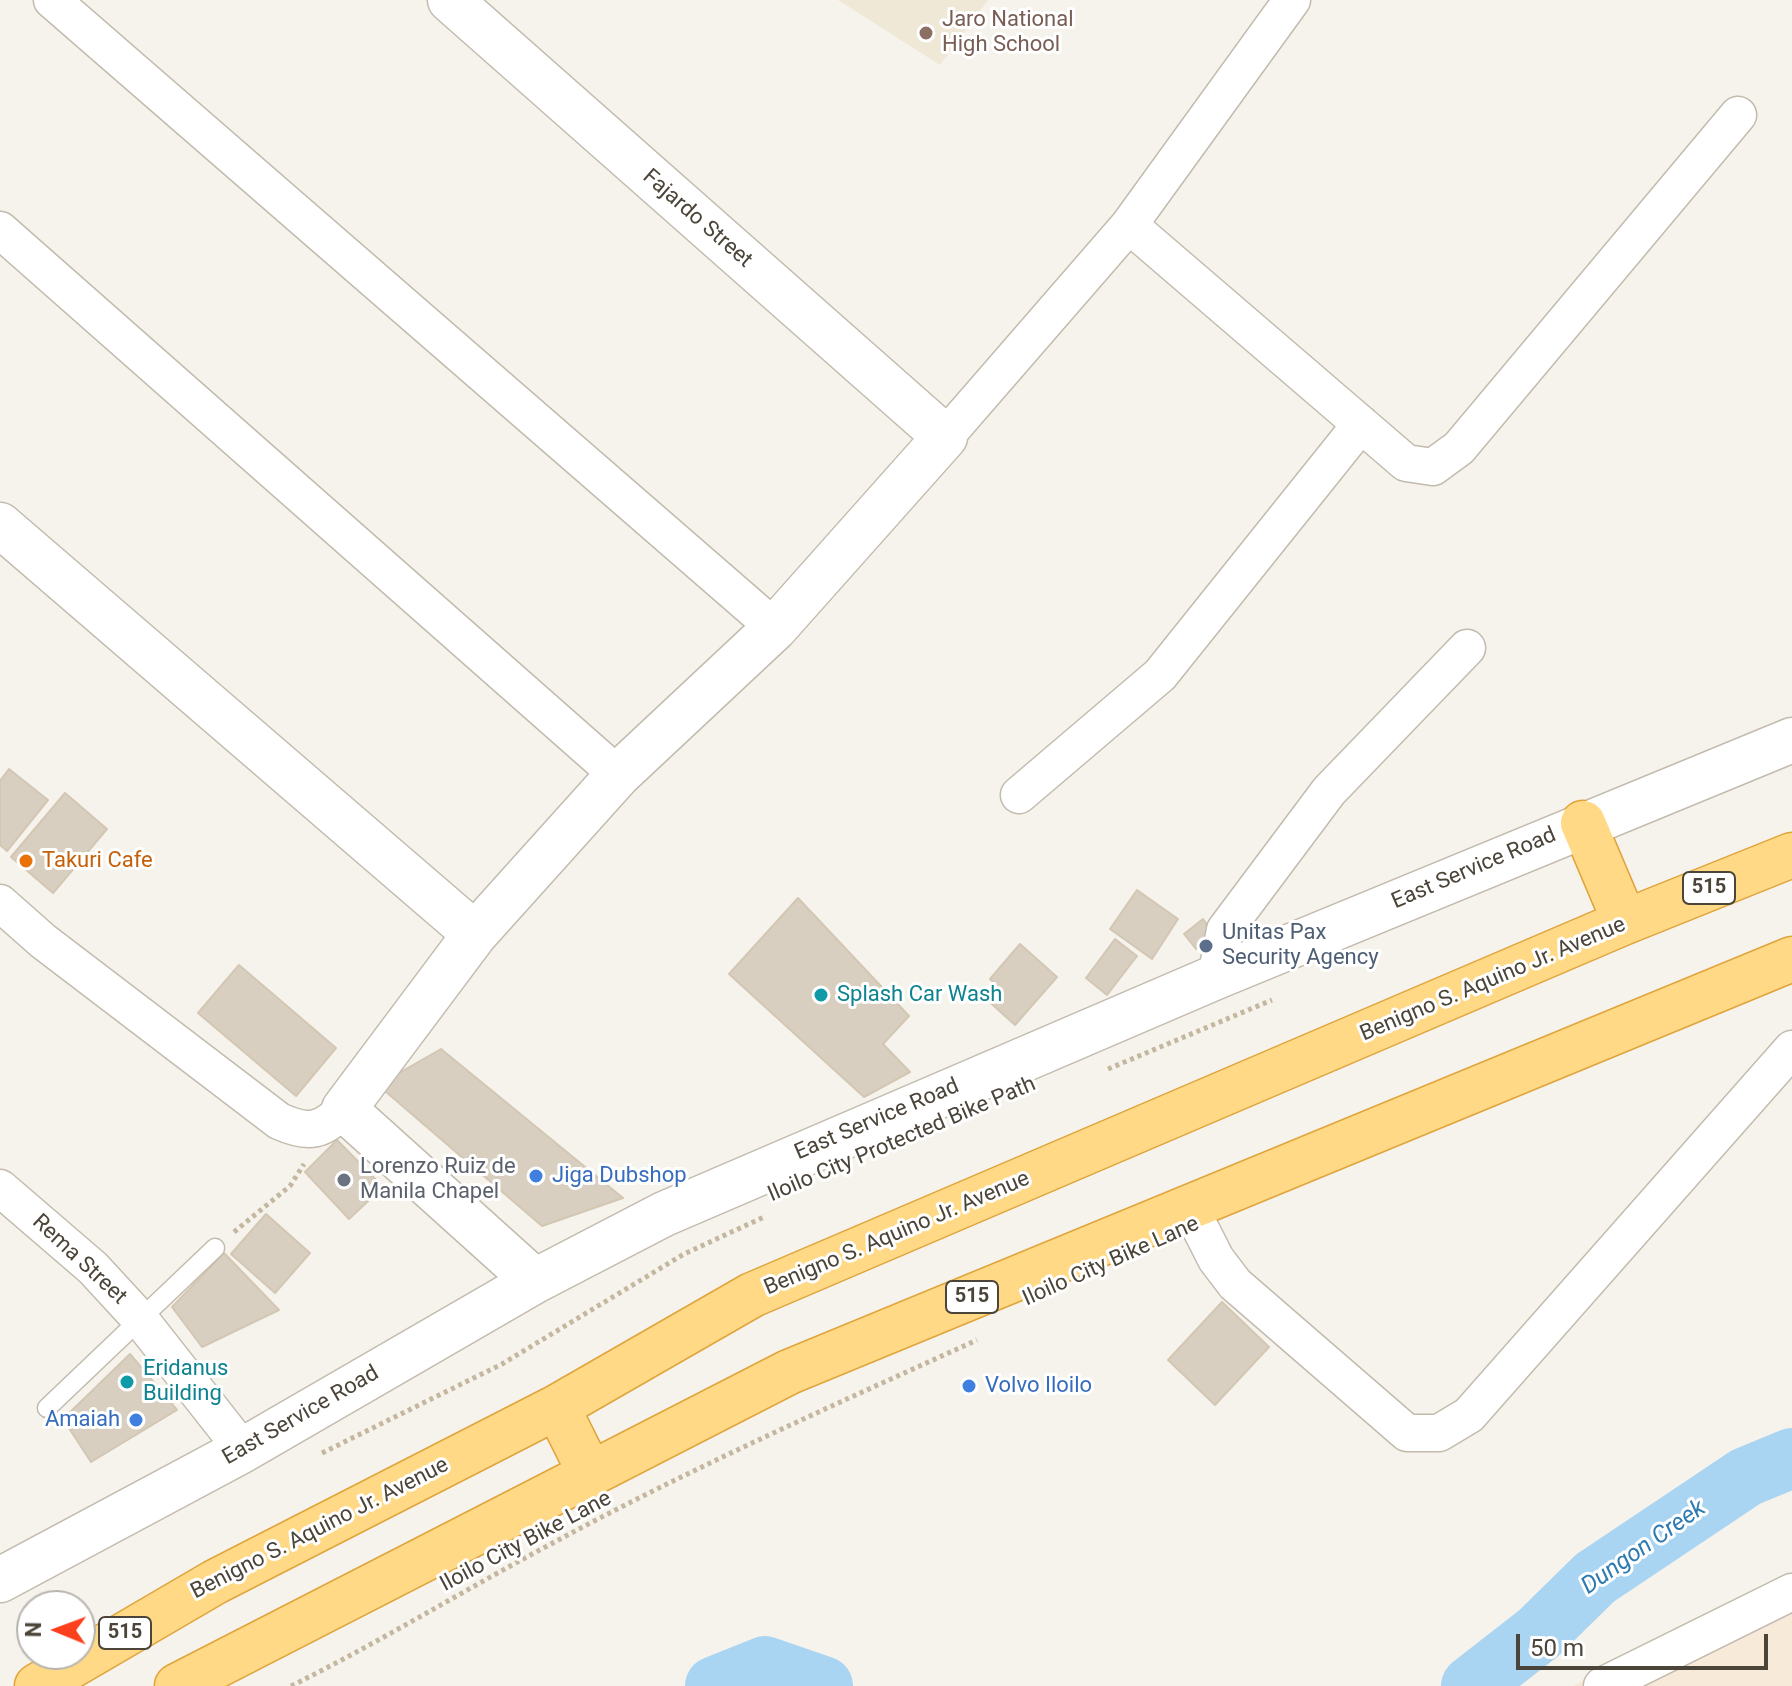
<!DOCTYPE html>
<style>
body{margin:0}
#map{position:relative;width:1792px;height:1686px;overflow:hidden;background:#f6f3ec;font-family:Roboto,sans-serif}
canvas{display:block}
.north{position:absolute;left:16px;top:1590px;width:80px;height:80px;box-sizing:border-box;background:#fff;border:2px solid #b7b4b0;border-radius:50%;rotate:271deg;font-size:22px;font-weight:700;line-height:32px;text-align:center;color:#4b4439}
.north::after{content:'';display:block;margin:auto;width:28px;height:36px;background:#fc3f1d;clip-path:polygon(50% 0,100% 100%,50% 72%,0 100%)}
.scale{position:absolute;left:1516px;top:1634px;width:252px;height:36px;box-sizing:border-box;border:4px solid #4b4439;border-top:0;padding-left:10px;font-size:24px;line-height:28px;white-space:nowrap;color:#4b4439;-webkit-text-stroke:6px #fff;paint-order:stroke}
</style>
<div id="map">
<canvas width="1792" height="1686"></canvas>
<div class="north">N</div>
<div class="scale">50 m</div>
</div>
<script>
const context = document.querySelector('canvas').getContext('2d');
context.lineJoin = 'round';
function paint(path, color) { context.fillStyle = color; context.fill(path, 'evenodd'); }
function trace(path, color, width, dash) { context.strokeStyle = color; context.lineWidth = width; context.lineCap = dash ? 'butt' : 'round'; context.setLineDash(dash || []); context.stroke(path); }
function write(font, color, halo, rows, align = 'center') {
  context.font = font + ' Roboto,sans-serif'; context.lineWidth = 6; context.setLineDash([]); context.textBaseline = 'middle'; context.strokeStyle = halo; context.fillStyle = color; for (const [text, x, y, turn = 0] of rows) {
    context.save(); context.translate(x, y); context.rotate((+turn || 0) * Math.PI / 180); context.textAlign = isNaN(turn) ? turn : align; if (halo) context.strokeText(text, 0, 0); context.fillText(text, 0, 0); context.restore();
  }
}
paint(new Path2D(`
 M 1792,1575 L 1792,1686 L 1573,1686 L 1684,1623 Z`), '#f7ead8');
paint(new Path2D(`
 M 838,0 L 988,0 L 940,65 Z`), '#efe8d6');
trace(new Path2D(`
 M 715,1686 L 765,1666 L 823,1686
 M 1471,1686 L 1539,1633 L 1595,1578 L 1746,1477 L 1792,1458`), '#a9d4f2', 60);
const building = new Path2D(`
 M 9,769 L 48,800 L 7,851 L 0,845 L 0,781 Z
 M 65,793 L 107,829 L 53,893 L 11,857 Z
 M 1137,890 L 1178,919 L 1152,959 L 1110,929 Z
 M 798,898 L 909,1016 L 883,1044 L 910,1072 L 864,1097 L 729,974 Z
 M 1203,919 L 1215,935 L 1196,949 L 1184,934 Z
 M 1115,939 L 1137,956 L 1107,995 L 1086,978 Z
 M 1020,944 L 1057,977 L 1015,1025 L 984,997 L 995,984 L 990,979 Z
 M 239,965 L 336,1048 L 296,1096 L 198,1013 Z
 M 441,1049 L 623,1198 L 542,1226 L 378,1085 Z
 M 337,1140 L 383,1187 L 349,1219 L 305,1172 Z
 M 266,1214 L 310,1253 L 275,1293 L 231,1254 Z
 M 224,1253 L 279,1310 L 202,1347 L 172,1307 Z
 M 1222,1302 L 1269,1347 L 1215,1405 L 1168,1360 Z
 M 130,1354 L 177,1410 L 91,1462 L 63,1419 Z`);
paint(building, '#d8cfc1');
trace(building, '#d3c7b4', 2);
const service = new Path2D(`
 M 47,1408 L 215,1248`);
const minor = new Path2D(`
 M 52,0 L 775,628
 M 1129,225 L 1406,463 L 1433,467 L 1459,448 L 1738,115
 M 0,230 L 618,775
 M 945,437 L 1129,225 L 1292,0
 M 1019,795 L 1160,675 L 1361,424
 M 0,903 L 43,941 L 279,1121 C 308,1134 322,1132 344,1109
 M 1216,977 L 1225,930 L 1329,791 L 1467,648
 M 0,1188 L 93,1268 L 140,1319 L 243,1450
 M 1190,1208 L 1216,1259 L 1235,1284 L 1407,1433 L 1439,1433 L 1469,1415 L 1792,1049
 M 1602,1686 L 1792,1592`);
const tertiary = new Path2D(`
 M 450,0 L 945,437 L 775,628 L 618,775 L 475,934
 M 0,525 L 475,934 L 344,1109 L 535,1281
 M 0,1580 L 243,1450 L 535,1281 L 664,1214 L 1216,977 L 1792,740`);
const trunk = new Path2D(`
 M 1583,823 L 1625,922
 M 557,1407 L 591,1475
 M 37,1686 L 215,1582 L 557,1407 L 752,1295 L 1625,922 L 1792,855
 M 177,1686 L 789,1372 L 1792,959`);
trace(service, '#c2bbae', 21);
trace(minor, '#c2bbae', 39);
trace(tertiary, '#c2bbae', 47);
trace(trunk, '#e0a43c', 47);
trace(new Path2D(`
 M 1108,1069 L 1272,1000
 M 234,1232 L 290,1186 L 304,1164
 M 322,1453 L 502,1364 L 684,1254 L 764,1217
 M 291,1686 C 380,1642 464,1590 551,1544 C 689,1469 834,1405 977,1340`), '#c4b79f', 5, [4, 4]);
trace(service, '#fff', 18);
trace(minor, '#fff', 36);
trace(tertiary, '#fff', 44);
trace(trunk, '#ffd985', 44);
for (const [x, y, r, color] of [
 [926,33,8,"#8d6e63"],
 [26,861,8,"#e8710a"],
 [1206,946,8,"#5c6f8a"],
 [821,995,8,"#0f9aa8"],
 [536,1176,8,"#3f7fe0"],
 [344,1180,8,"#6b7280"],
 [127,1382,8,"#0f9aa8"],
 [969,1386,8,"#3f7fe0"],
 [136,1420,8,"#3f7fe0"]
]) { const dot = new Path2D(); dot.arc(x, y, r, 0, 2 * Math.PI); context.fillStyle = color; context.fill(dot); trace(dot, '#fff', 3); }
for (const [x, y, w] of [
 [1709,888,52],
 [972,1297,52],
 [125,1633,52]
]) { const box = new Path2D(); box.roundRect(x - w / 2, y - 16, w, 32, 6); context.fillStyle = '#fff'; context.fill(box); trace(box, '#4b4439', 2); }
write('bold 20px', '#4b4439', null, [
 ["515",1709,888],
 ["515",972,1297],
 ["515",125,1633]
]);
write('22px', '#785e54', '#fff', [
 ["Jaro National",942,20],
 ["High School",942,45]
], 'left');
write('22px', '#4b4439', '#fff', [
 ["Fajardo Street",697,219,41],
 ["East Service Road",1474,869,-23],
 ["Benigno S. Aquino Jr. Avenue",1493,980,-23],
 ["East Service Road",877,1120,-23],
 ["Iloilo City Protected Bike Path",902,1140,-23],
 ["Benigno S. Aquino Jr. Avenue",897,1234,-23],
 ["Rema Street",79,1260,43],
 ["Iloilo City Bike Lane",1111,1262,-24],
 ["East Service Road",301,1416,-30],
 ["Benigno S. Aquino Jr. Avenue",320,1529,-27],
 ["Iloilo City Bike Lane",526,1542,-28]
]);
write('22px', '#c56008', '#fff', [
 ["Takuri Cafe",42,861]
], 'left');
write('22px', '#4e5e75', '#fff', [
 ["Unitas Pax",1222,933],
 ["Security Agency",1222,958]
], 'left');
write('22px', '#0d838f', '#fff', [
 ["Splash Car Wash",837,995],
 ["Eridanus",143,1369],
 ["Building",143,1394]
], 'left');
write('22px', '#5b616d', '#fff', [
 ["Lorenzo Ruiz de",360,1167],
 ["Manila Chapel",360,1192]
], 'left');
write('22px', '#366cbe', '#fff', [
 ["Jiga Dubshop",552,1176],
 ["Volvo Iloilo",985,1386],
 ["Amaiah",120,1420,"right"]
], 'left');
write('italic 24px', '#2e7ab2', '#fff', [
 ["Dungon Creek",1644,1548,-35]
]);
</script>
